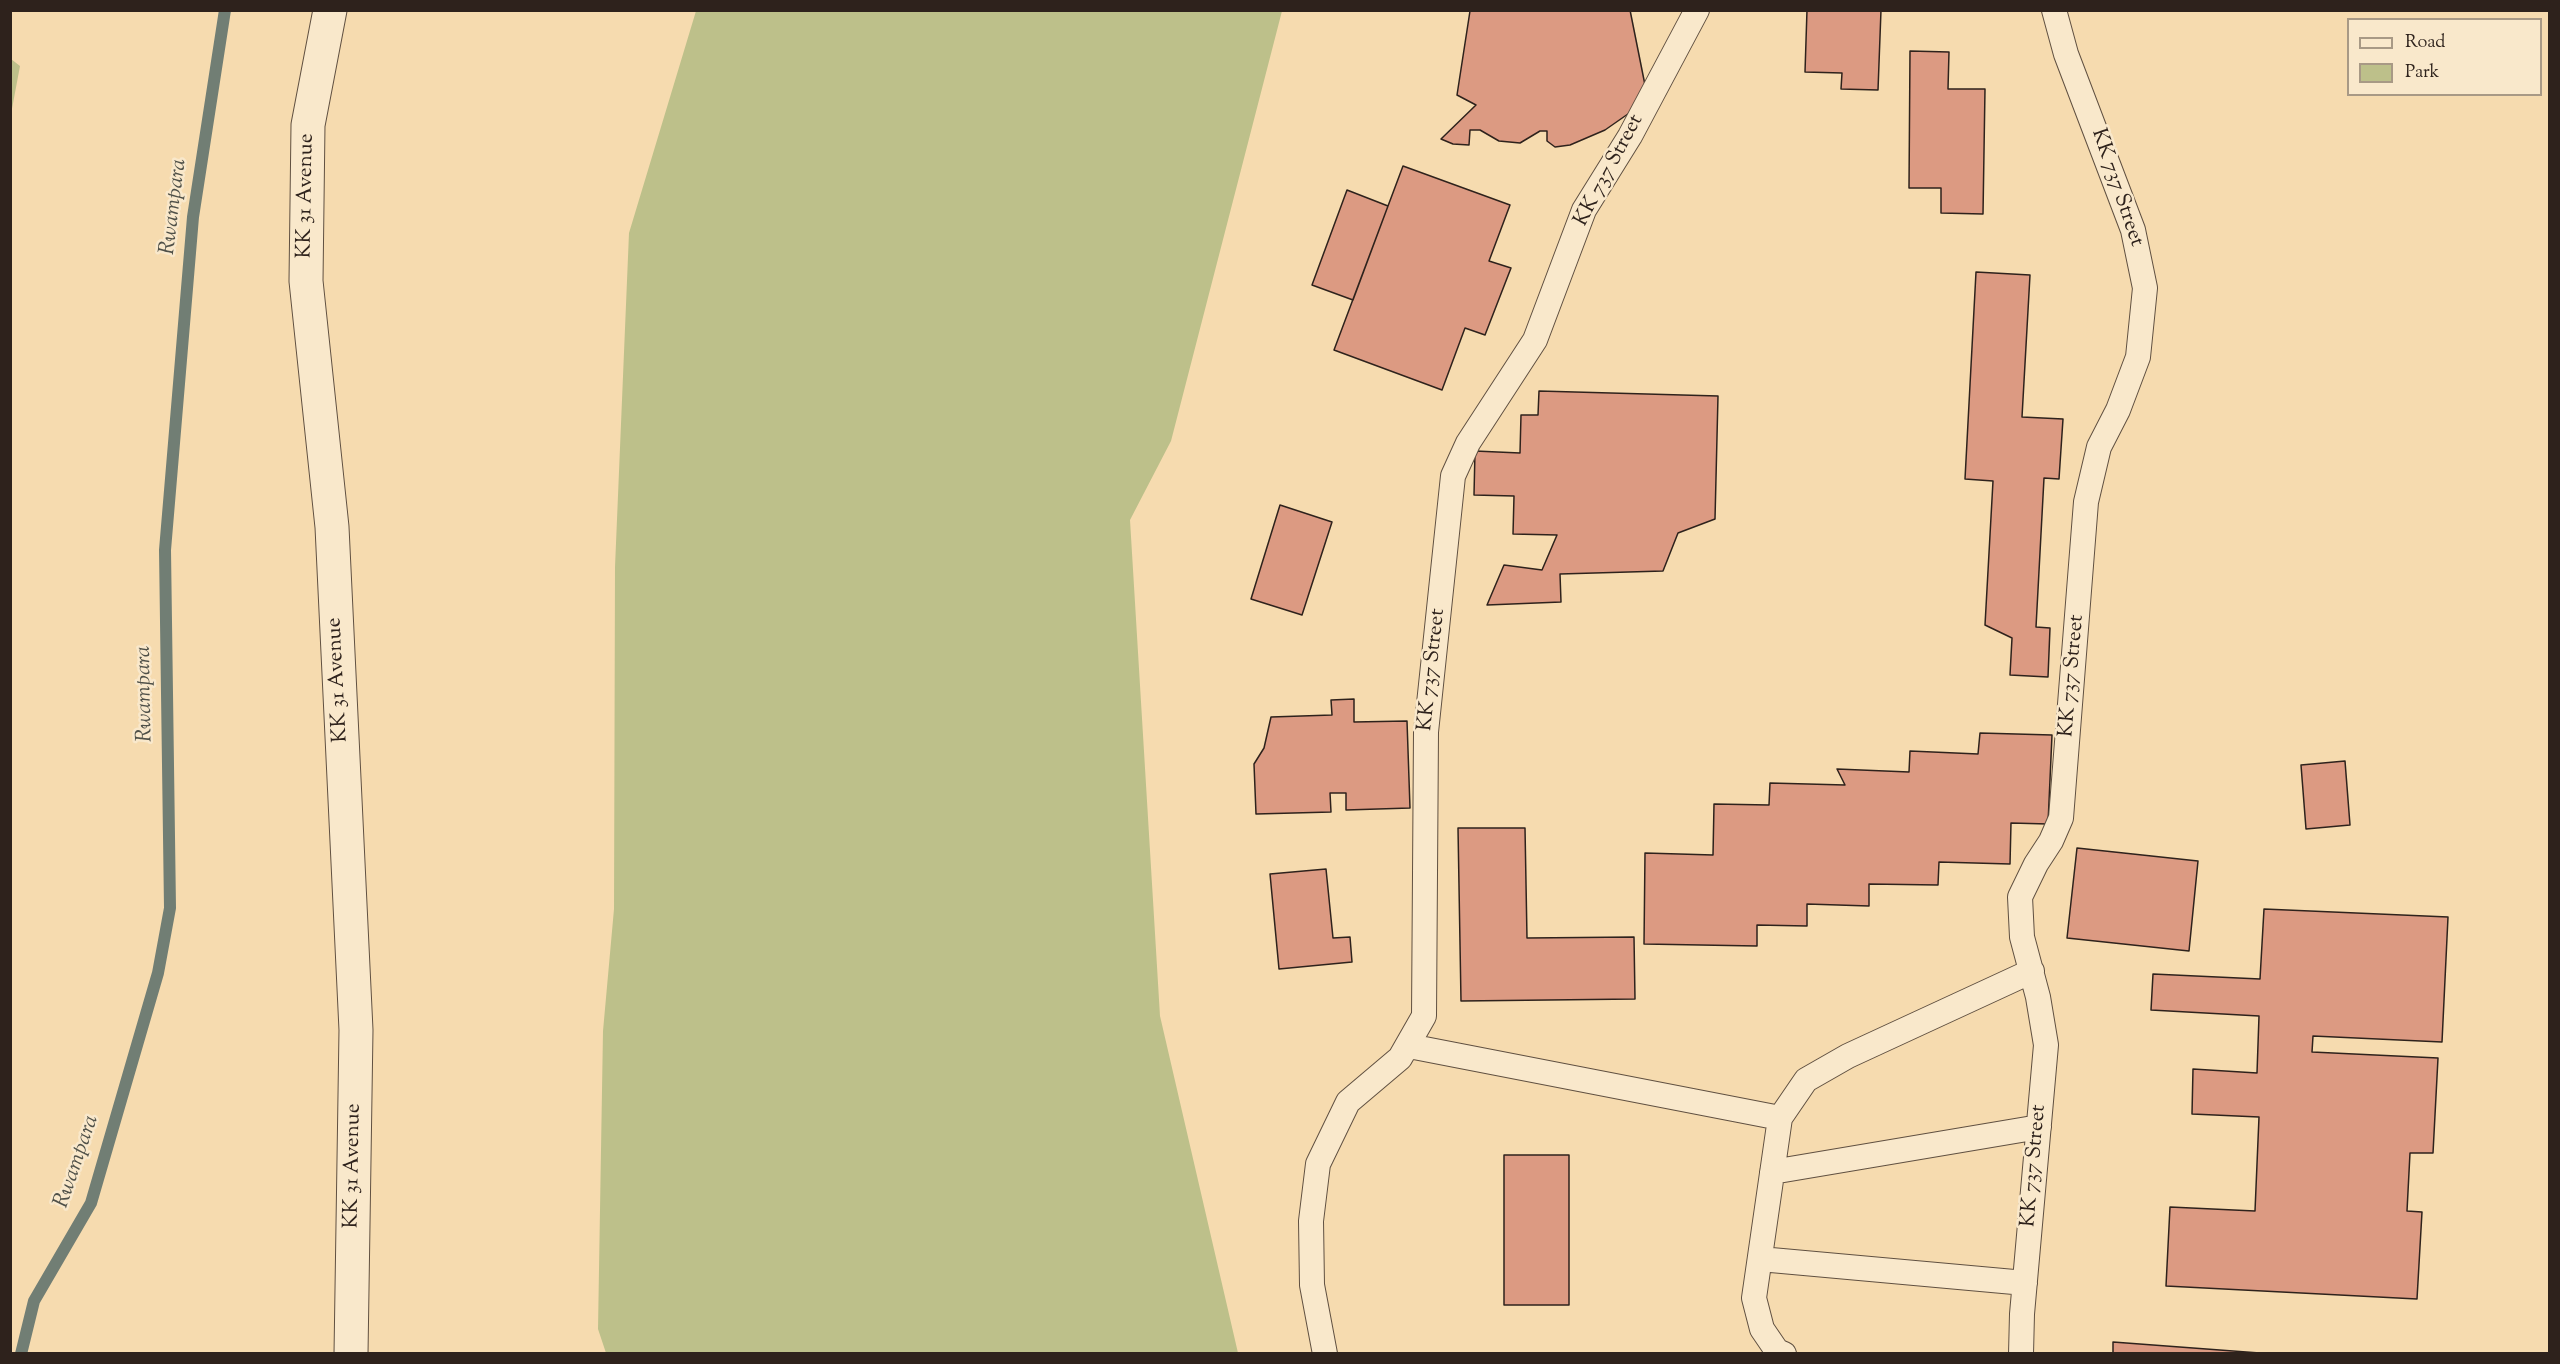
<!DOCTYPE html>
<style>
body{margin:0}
#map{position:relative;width:2560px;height:1364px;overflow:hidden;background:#f6dbaf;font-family:"Sorts Mill Goudy",serif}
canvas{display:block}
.frame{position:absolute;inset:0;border:12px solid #2e221c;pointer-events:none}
.legend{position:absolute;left:2347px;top:18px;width:195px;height:78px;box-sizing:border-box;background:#f9e8cb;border:2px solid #a89985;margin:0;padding:8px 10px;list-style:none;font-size:18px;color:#2e221c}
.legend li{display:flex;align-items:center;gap:12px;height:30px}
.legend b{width:30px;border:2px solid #a89985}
</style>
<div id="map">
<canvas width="2560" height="1364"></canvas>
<div class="frame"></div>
<ul class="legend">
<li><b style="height:8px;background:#f9e8cb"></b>Road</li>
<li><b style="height:16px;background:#bdc08a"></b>Park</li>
</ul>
</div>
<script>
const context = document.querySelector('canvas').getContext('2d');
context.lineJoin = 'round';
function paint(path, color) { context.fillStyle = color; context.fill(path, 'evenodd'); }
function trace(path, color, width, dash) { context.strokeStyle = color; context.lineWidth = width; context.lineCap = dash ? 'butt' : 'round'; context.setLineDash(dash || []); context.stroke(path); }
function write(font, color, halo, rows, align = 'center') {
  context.font = font + ' "Sorts Mill Goudy",serif'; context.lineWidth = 5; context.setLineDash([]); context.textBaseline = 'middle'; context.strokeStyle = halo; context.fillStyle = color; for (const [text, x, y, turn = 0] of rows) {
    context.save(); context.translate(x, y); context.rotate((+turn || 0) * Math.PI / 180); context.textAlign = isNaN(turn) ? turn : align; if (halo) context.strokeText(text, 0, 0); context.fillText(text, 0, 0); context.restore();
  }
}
paint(new Path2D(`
 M 696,11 L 1282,11 L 1171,441 L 1130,520 L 1160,1016 L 1238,1353 L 606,1353 L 598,1329 L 603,1031 L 614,909 L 615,567 L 629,233 Z
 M 11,59 L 20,66 L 11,114 Z`), '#bdc08a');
trace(new Path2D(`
 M 21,1354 L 34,1301 L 91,1203 L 158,973 L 170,908 L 165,550 L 193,217 L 225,10`), '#717e74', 12);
const building = new Path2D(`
 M 1630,10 L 1648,100 L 1605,130 L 1570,145 L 1555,147 L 1547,141 L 1547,131 L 1540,131 L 1520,143 L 1499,141 L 1480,130 L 1470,130 L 1469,145 L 1453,144 L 1441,139 L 1476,105 L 1457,95 L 1470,11 Z
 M 1807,10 L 1881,10 L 1878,90 L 1841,89 L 1842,73 L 1805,72 Z
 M 1910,51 L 1949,52 L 1948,89 L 1985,89 L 1983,214 L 1941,213 L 1941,188 L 1909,188 Z
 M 1403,166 L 1510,205 L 1489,261 L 1511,268 L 1485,335 L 1465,328 L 1442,390 L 1334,350 Z
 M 1347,190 L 1388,206 L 1353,300 L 1312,285 Z
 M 1976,272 L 2030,275 L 2022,417 L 2063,419 L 2059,479 L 2044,478 L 2036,627 L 2050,628 L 2048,677 L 2010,675 L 2012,638 L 1985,625 L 1993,481 L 1965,479 Z
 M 1539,391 L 1718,396 L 1715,519 L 1678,533 L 1663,571 L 1560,574 L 1561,602 L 1487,605 L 1504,565 L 1542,570 L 1557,535 L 1513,534 L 1514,496 L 1474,495 L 1475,451 L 1520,453 L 1521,415 L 1538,415 Z
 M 1280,505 L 1332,522 L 1302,615 L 1251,599 Z
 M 1354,699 L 1354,722 L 1407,721 L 1410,808 L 1346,810 L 1346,793 L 1330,793 L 1331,812 L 1256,814 L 1254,764 L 1264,748 L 1271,717 L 1332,715 L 1331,700 Z
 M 1980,733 L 2052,735 L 2048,824 L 2011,823 L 2010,864 L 1939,862 L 1938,885 L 1869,884 L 1869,906 L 1807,904 L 1807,926 L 1757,925 L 1757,946 L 1644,944 L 1645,853 L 1713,855 L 1714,804 L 1769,805 L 1770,783 L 1845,785 L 1837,769 L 1909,772 L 1910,751 L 1978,754 Z
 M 2345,761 L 2350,825 L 2306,829 L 2301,765 Z
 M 1458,828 L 1525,828 L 1527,938 L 1634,937 L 1635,999 L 1461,1001 Z
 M 2077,848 L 2198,861 L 2189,951 L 2067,938 Z
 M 1326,869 L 1333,938 L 1350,937 L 1352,962 L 1279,969 L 1270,874 Z
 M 2264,909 L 2448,917 L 2442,1042 L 2313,1036 L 2312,1052 L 2438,1058 L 2433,1153 L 2410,1153 L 2407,1211 L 2422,1212 L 2417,1299 L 2166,1286 L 2170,1207 L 2255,1211 L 2259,1117 L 2192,1114 L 2193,1069 L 2257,1073 L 2259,1016 L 2151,1010 L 2153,974 L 2260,979 Z
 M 1504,1155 L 1569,1155 L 1569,1305 L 1504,1305 Z
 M 2113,1342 L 2273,1354 L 2113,1354 Z`);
paint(building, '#dc9a82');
trace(building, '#2e221c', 1.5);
const service = new Path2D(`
 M 1409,1046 L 1780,1118
 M 1772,1172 L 2039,1127
 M 1760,1259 L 2025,1283
 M 1325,1354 L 1312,1285 L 1311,1221 L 1318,1164 L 1348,1102 L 1400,1058 L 1424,1016 L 1426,732 L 1453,476 L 1468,443 L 1535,340 L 1584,210 L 1630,136 L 1697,10
 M 1784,1354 L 1777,1351 L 1762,1329 L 1754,1298 L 1780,1118 L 1806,1080 L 1848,1056 L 2032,971
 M 2021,1354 L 2022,1314 L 2046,1045 L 2038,997 L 2022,937 L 2020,897 L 2036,864 L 2051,841 L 2061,818 L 2086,502 L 2099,447 L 2118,410 L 2138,357 L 2145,288 L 2133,230 L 2066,54 L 2054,10`);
const tertiary = new Path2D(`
 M 330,10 L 308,125 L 306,281 L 332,527 L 356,1030 L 351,1354`);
trace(service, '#605041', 26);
trace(tertiary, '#605041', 35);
trace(service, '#f9e8cb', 24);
trace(tertiary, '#f9e8cb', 33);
write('21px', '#2e221c', '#f9e8cb', [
 ["KK 737 Street",1610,171,-62],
 ["KK 737 Street",2116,188,71],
 ["KK 31 Avenue",307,196,-89],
 ["KK 737 Street",1433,670,-84],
 ["KK 737 Street",2073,676,-85],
 ["KK 31 Avenue",339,680,-93],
 ["KK 31 Avenue",354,1166,-89],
 ["KK 737 Street",2035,1166,-85]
]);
write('italic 22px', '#4f5048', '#f9e8cb', [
 ["Rwampara",175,207,-83],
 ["Rwampara",146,694,-91],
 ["Rwampara",78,1162,-71]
]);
</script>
